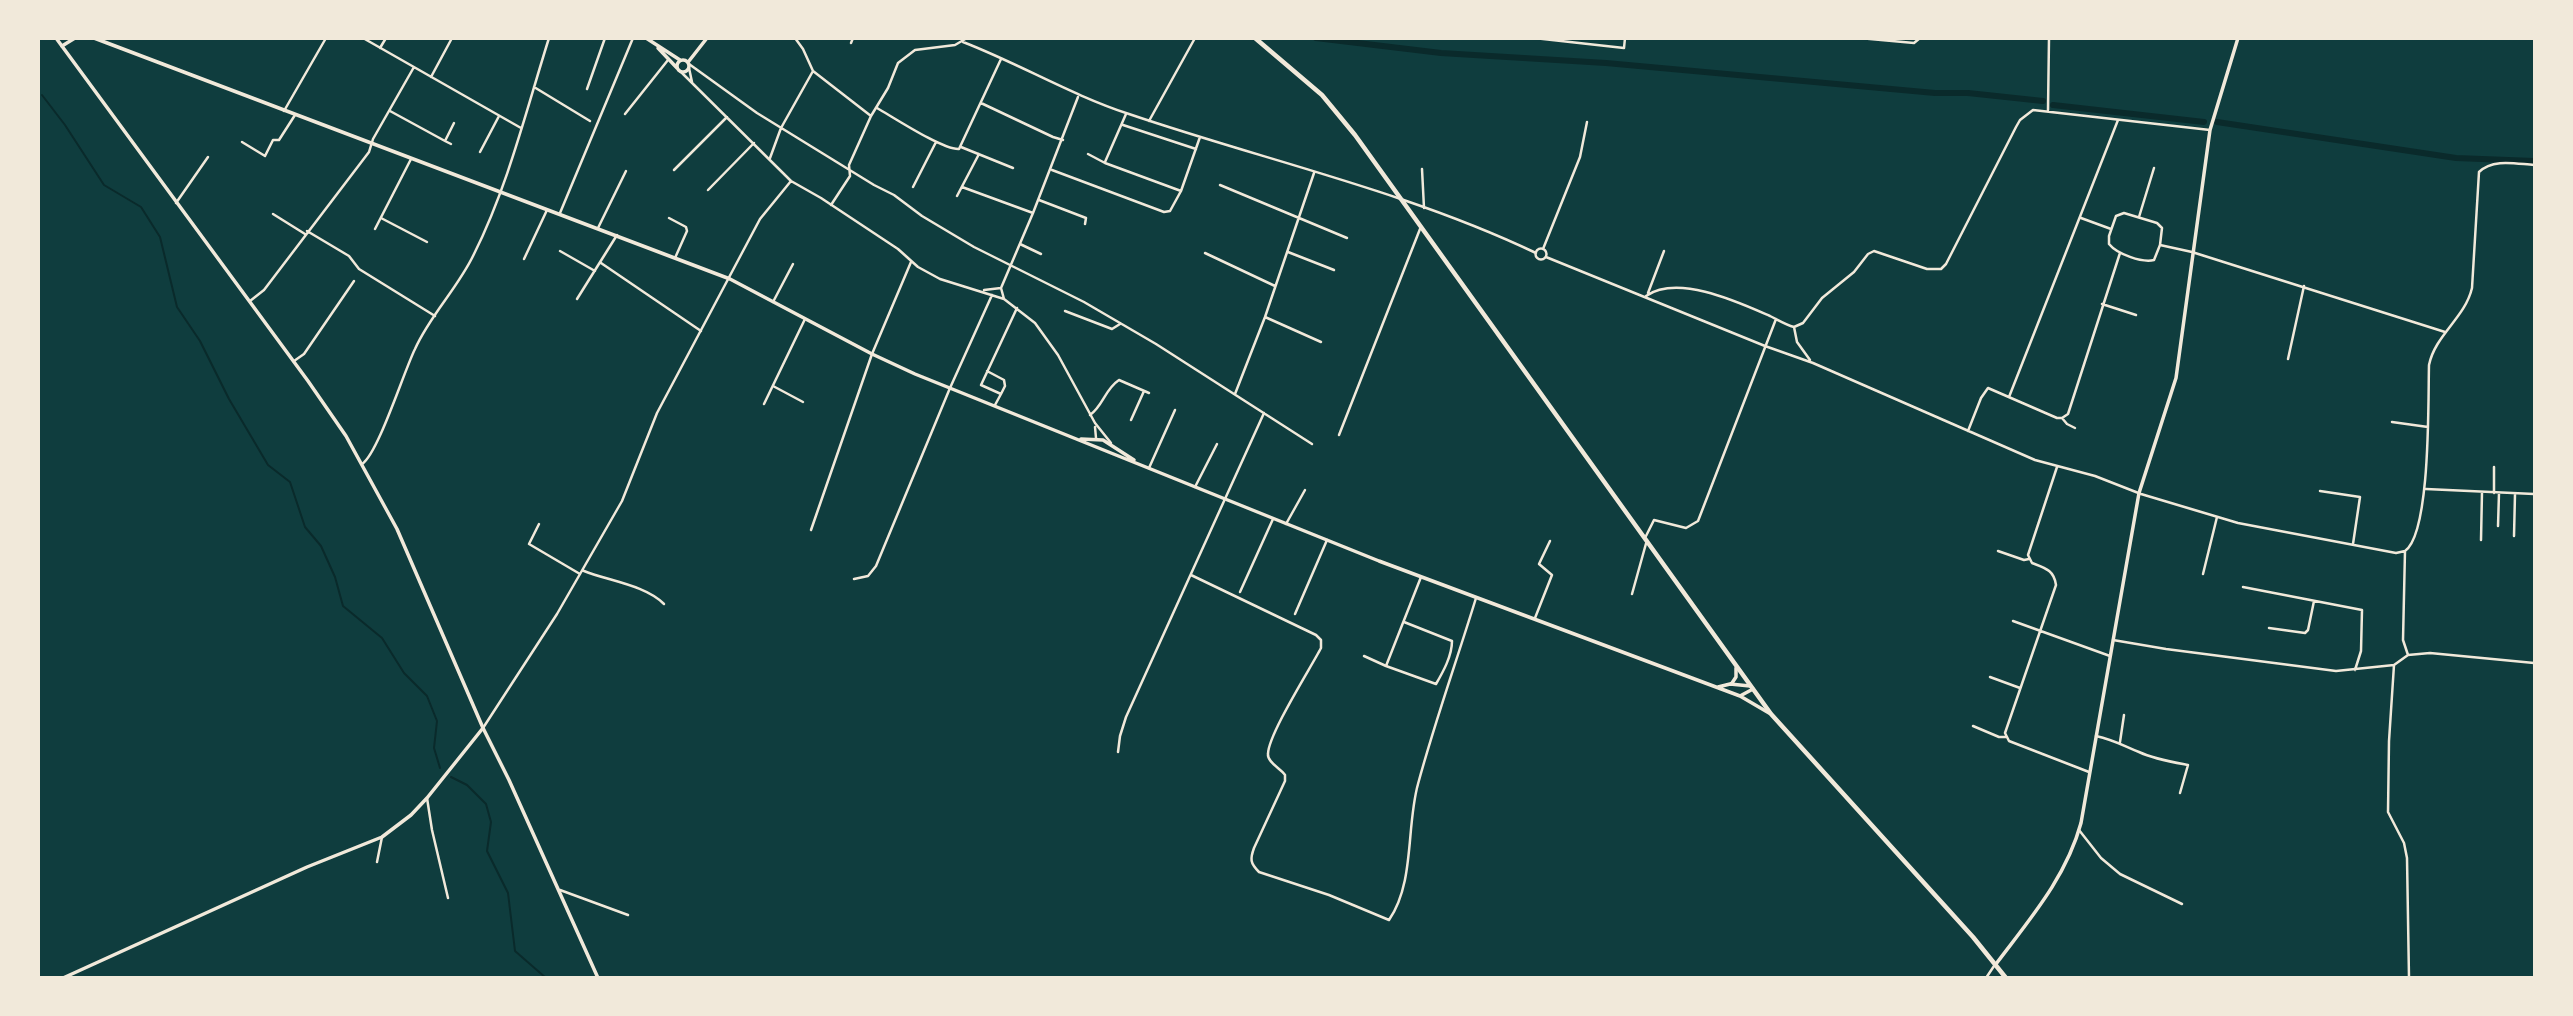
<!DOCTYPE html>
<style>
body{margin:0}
#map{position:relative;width:2573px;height:1016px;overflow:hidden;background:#0f3d3e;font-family:"Source Sans 3",sans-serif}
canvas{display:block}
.frame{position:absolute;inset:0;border:40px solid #f1e9da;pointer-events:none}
</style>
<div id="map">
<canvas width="2573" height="1016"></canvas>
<div class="frame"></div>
</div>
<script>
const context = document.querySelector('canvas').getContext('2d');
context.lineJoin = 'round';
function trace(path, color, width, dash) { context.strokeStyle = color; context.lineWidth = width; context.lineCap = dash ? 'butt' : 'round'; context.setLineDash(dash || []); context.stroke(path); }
trace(new Path2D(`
 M 42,95 L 65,125 L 104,185 L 141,207 L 160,237 L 177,307 L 200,341 L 229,399 L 268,465 L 290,482 L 305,527 L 321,546 L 335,577 L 343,606 L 382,638 L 404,673 L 427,696 L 437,721 L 434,748 L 440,768
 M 451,777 L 467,785 L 486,804 L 491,822 L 487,851 L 508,893 L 515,951 L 546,978`), '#0a2a2b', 2);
trace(new Path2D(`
 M 1316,38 L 1441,53 L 1606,63 L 1935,93 L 1968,93 L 2043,101
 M 2053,105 L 2204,122
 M 2217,122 L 2456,158 L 2534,161`), '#0a2a2b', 6);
trace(new Path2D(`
 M 363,38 L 521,128
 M 795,38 L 803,49 L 813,71 L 871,116
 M 1534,38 L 1624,48 L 1625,38
 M 1859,38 L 1914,43 L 1920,38
 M 963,42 C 1020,64 1071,95 1129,114 C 1264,160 1406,191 1536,253
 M 851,43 L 853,38
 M 380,48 L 386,38
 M 689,64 L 757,113 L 874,185 L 894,195 L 922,216 L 974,247 L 1084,302 L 1156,344 L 1312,444
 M 689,68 L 692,82
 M 680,71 L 791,181 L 821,198 L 898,249 L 918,267 L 940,279 L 1004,299 L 1035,323 L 1058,355 L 1095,423 L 1111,443
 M 431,77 L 452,38
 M 534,87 L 590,121
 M 587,89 L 605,38
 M 981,103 L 1053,137 L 1063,140
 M 877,108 C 893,117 943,150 959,149 L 1001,59
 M 2048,110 L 2049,38
 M 284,111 L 326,38
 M 390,111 L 445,141
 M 625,114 L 668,60
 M 1149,121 L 1195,38
 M 1123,125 L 1196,149
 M 242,142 L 265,156 L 273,140 L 279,140 L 295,115
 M 451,144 L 445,141 L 454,123
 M 961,147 L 1013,168
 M 480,152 L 499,116
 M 1088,154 L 1105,163 L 1181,191
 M 770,158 L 781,128 L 813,71
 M 1105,162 L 1126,114
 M 1422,169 L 1424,208
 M 674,170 L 727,117
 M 1052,170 L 1164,212 L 1170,211 L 1181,191 L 1200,137
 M 1220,185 L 1347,238
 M 913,187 L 936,142
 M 962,187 L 1033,213
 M 708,190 L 754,143
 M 957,196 L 979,154
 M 1039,200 L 1086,218 L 1085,224
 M 176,203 L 208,157
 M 831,205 L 850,176 L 849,165 L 871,116 L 888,88 L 898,63 L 915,50 L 955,45 L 967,38
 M 560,213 L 633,38
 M 2124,213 L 2157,223 L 2162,228 L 2160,245 L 2154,260 C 2142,263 2117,254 2109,244 L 2109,236 L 2116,216 Z
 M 273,214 L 305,234
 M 2139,217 L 2154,168
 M 381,218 L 427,242
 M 669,218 L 686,227 L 687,231 L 675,258
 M 2081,218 L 2111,229
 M 598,228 L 626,171
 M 375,229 L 411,159
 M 307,231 L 349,256 L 359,269 L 435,316
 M 1020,244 L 1041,254
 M 2160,245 L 2192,252 L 2445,332
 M1535.5 254a5.5 5.5 0 1 1 11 0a5.5 5.5 0 1 1-11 0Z
 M 1543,249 L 1580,157 L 1587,122
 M 560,251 L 595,271
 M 1288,252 L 1334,270
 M 1205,253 L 1275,286
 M 1546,257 L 1765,346 L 1813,363 L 2035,460 L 2095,476 L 2141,494 L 2238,523 L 2396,553 L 2405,551
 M 524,259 L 547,210
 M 601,263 L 701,331
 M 984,290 L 1001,288
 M 1648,293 L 1664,251
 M 1646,296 C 1678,274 1738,302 1770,316 C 1778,320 1786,325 1794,327
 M 577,299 L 617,235
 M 1004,299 L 1001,288 L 1004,281 L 1033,213 L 1078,97
 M 250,301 L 264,290 L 369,152 L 373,139 L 414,67
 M 773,302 L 793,264
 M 2102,304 L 2136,315
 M 1065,311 L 1112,329 L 1120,324
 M 1265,317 L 1321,342
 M 2288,359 L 2304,286
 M 1810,360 L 1797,342 L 1794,327 L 1803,323 L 1822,298 L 1854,272 L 1868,254 L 1874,251 L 1927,269 L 1941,269 L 1946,264 L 2016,127 L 2020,120 L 2033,110 L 2210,130
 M 294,361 L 304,354 L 354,281
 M 987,371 L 1004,380 L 1005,386 L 1001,394 L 981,385 L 1017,308
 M 773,386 L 803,402
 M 1235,394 L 1265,317 L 1314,173
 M 2009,397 L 2118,120
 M 764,404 L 805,319
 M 995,405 L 1001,394
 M 1090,415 C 1103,406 1105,389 1119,380 L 1149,393
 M 2062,418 L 2067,424 L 2075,428
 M 1131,420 L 1144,391
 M 2392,422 L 2428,427
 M 1095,427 L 1096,438
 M 1968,431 L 1981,398 L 1988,388 L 2057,418 L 2062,418 L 2068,414 L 2120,253
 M 1339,435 L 1420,229
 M 362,464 C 378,454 404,371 415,349 C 430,315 458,288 474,254 C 508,186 526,111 549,38
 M 2057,467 L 2028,555 L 2032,563 C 2045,568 2054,570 2056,585 L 2005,733 L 2009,741 L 2089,772
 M 1149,468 L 1175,410
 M 1195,487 L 1217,444
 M 2426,489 L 2534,494
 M 2320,491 L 2360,497 L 2353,544
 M 2494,493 L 2494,467
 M 539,524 L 529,544 L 580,574
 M 1286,524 L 1305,490
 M 2498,526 L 2499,493
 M 811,530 L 872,354 L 911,262
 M 2514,536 L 2515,494
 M 1645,538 L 1654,520 L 1686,528 L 1698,521 L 1776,319
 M 2481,540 L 2482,492
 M 1998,551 L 2024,560 L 2029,559
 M 2405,551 C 2431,533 2428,398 2429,365 C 2435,335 2465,318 2472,288 L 2479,172 C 2493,158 2517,164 2534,165
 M 584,571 C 609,581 645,585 664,604
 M 2203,574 L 2217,517
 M 1191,575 L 1316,635 L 1321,640 L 1321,648 C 1310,669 1268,735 1268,754 C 1267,762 1281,769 1285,775 L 1285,781 L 1254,848 C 1250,859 1250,863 1259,872 L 1329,895 L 1389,920 C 1415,882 1406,827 1418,784 C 1435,721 1457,660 1476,598
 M 854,579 L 868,576 L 876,566 L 950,388 L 992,295
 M 2243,587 L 2362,610 L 2361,651 L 2355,670
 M 1240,592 L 1273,519
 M 1632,594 L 1647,540
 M 1295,614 L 1327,540
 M 1535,618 L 1552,575 L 1539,564 L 1550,541
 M 2013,621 L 2110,656
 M 2269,628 L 2305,633 L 2308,630 L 2314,601
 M 2113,640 L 2166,649 L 2336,671 L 2394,665 L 2408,655 L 2403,640 L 2405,551
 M 2408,655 L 2430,653 L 2534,663
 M 1364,656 L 1386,666 L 1421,577
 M 2394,665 L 2389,741 L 2388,812 L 2404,843 L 2407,858 L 2409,978
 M 1386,666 L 1436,684 C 1443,672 1452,656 1452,641 L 1404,622
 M 1990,677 L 2020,688
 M 1973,726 L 1999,737 L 2006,737
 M 483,728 L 557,614 L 622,501 L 657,413 L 760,219 L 791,181
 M 2096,736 C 2114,740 2122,745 2139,752 C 2154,759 2172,762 2188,765 L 2180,793
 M 2120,742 L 2124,715
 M 1118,752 L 1120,736 L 1126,717 L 1264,413
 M 427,798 L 432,830 L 448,898
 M 2079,830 L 2101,858 L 2120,874 L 2182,904
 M 377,862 L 382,837
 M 560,890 L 628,915
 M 1986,978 L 1994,966`), '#f1e9da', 2.5);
trace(new Path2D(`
 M 94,38 L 730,279 L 872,354 L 915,374 L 1379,561 L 1740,696 L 1769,713
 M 646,38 L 680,60
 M 62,46 L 75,38
 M 658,48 L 677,68
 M677 66a6 6 0 1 1 12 0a6 6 0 1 1-12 0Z
 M 689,61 L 707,38
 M 1081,439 L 1103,440 L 1134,460
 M 1732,683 L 1736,677 L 1736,668
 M 1718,687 L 1730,684 L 1750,686
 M 1740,696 L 1753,689
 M 1996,964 C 2029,920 2066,878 2081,823 L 2139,493 L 2176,378 L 2210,130 L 2238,38
 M 63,978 L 307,867 L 382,837 L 411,815 L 427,798 L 483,728`), '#f1e9da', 3.5);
trace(new Path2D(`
 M 56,38 L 308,381 L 346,436 L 397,529 L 483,728 L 509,780 L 598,978`), '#f1e9da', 3.5);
trace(new Path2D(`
 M 1255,38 L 1322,95 L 1355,135 L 1771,714 L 1973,937 L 2006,978`), '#f1e9da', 4.5);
</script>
